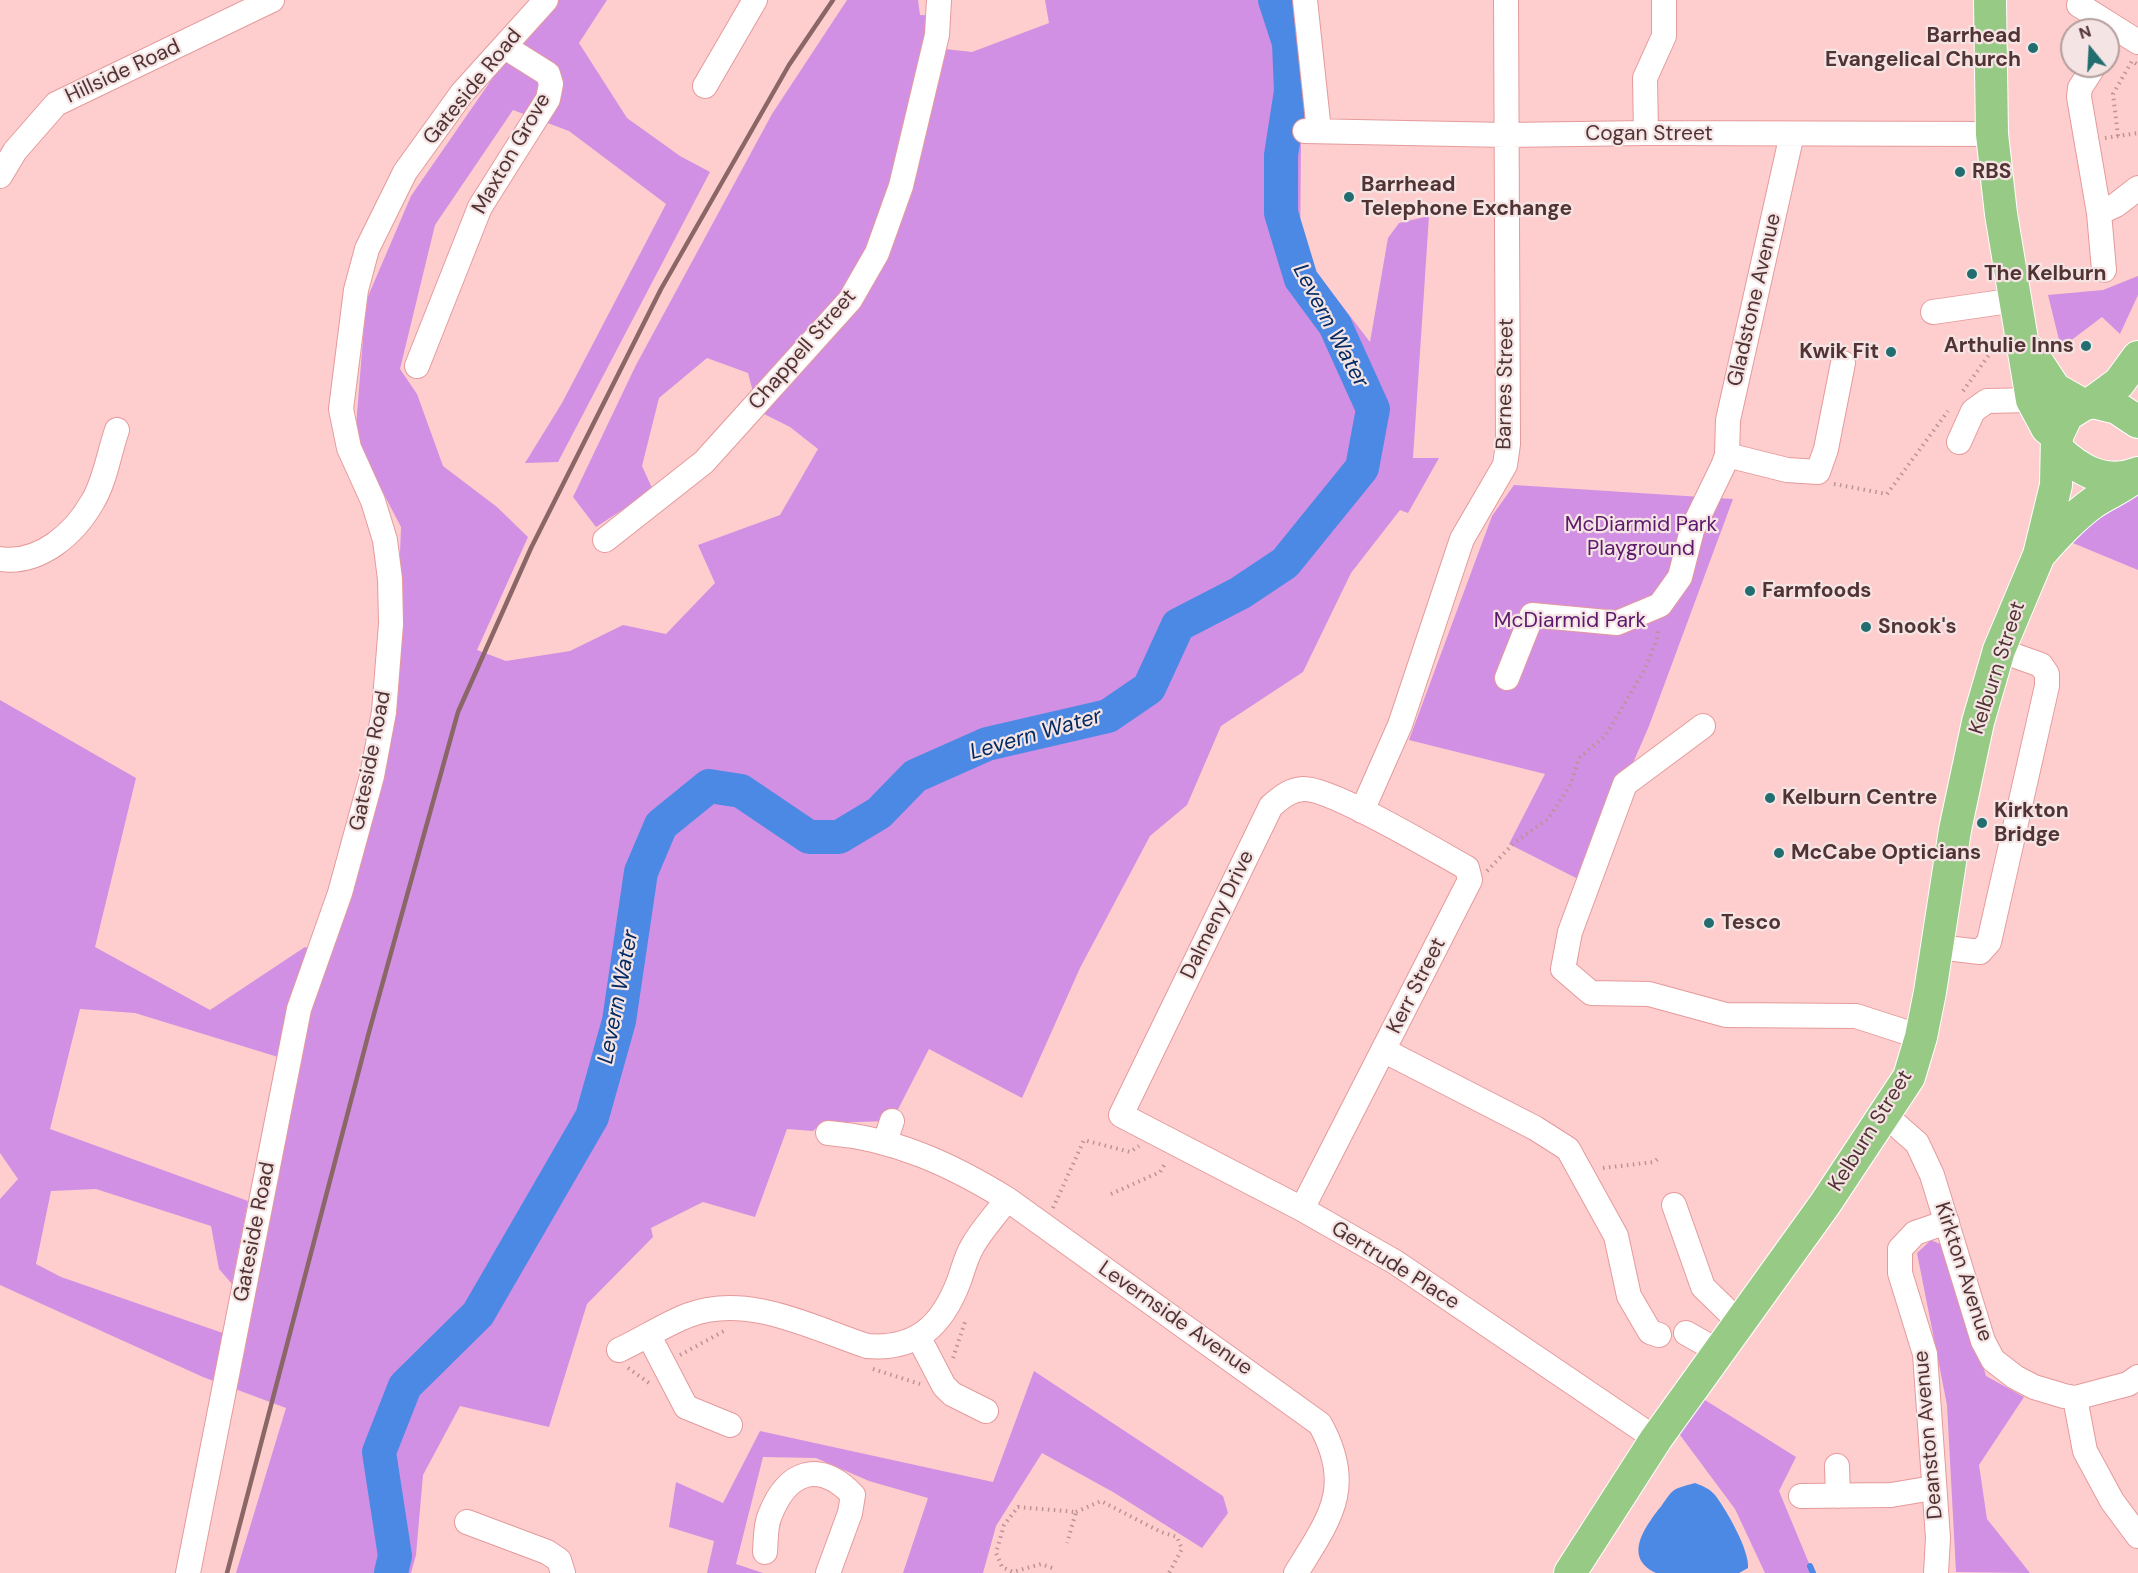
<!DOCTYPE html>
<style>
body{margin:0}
#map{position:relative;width:2138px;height:1573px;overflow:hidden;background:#fecece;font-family:"DM Sans",sans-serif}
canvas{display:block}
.north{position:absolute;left:2060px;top:18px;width:60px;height:60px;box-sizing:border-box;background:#f5e4e4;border:2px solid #b49d9d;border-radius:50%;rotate:342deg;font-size:16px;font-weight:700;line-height:24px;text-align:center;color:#523333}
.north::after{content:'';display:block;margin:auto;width:21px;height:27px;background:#216d70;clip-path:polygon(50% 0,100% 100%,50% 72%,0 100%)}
</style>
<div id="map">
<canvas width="2138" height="1573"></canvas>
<div class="north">N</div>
</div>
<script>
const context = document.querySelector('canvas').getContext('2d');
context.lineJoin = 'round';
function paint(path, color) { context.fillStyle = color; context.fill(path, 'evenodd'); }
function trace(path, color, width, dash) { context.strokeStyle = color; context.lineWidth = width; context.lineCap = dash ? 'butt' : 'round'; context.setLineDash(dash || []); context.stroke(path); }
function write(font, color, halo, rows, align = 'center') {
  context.font = font + ' "DM Sans",sans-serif'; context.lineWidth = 4.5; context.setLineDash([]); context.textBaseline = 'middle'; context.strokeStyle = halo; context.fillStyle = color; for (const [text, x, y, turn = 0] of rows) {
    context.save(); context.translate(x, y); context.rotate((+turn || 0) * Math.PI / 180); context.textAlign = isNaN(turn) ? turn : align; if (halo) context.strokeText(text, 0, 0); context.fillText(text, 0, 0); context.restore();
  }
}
paint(new Path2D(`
 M 553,0 L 607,0 L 579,43 L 627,118 L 680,156 L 710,172 L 558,462 L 525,463 L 562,403 L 666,204 L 569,131 L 513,110 L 435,225 L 400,369 L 417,394 L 443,466 L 497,507 L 528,537 L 477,650 L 506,661 L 570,651 L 623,625 L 666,634 L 715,583 L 698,545 L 780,515 L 818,449 L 790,427 L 758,411 L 748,373 L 707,358 L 659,398 L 642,466 L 653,490 L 596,527 L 573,497 L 636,365 L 772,114 L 847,0 L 918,0 L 920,15 L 950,16 L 945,49 L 972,52 L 1049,23 L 1045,0 L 1278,0 L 1307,109 L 1301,145 L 1300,251 L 1370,342 L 1388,238 L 1399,223 L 1429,216 L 1413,458 L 1439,458 L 1408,513 L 1400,510 L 1351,573 L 1303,672 L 1221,726 L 1187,805 L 1150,836 L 1080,968 L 1022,1098 L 929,1049 L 892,1121 L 822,1123 L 813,1131 L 787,1129 L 755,1217 L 703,1202 L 651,1228 L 653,1237 L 587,1304 L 549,1427 L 460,1406 L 423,1475 L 416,1555 L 411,1573 L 236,1573 L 286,1408 L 203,1377 L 0,1285 L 0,1199 L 18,1179 L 0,1153 L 0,700 L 136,778 L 95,947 L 210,1010 L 305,947 L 324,952 L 397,631 L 401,527 L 355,439 L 366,301 L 411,196 L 501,66 ZM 80,1009 L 135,1013 L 278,1057 L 257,1281 L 246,1341 L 61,1277 L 36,1264 L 51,1191 L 96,1189 L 211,1226 L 219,1269 L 232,1284 L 248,1201 L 50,1129 Z
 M 2138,276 L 2138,295 L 2120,334 L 2102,317 L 2061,348 L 2048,295 L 2103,290 Z
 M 2138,483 L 2138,570 L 2068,541 Z
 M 1514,485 L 1733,499 L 1649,726 L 1582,881 L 1509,844 L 1545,774 L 1409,740 L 1492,516 Z
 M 1931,1240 L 1947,1247 L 1986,1376 L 2024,1397 L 1979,1465 L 1987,1519 L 2030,1573 L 1956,1572 L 1947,1405 L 1917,1253 Z
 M 1034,1371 L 1223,1496 L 1228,1513 L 1202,1548 L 1113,1492 L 1042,1453 L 996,1526 L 983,1573 L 903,1573 L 928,1498 L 869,1481 L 816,1458 L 763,1457 L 736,1564 L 763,1573 L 707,1573 L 714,1541 L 669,1527 L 676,1482 L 723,1503 L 760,1431 L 993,1482 Z
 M 1697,1395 L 1796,1457 L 1779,1491 L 1813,1573 L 1765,1573 L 1735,1509 L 1677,1431 Z`), '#d190e3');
paint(new Path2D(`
 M 1695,1483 C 1703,1486 1710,1489 1715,1495 C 1726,1509 1750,1551 1748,1568 L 1739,1573 L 1656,1573 C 1624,1558 1643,1530 1658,1510 C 1663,1505 1667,1496 1673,1491 C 1678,1487 1689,1485 1695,1483 Z`), '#4c89e4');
trace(new Path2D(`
 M 1810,1566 L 1813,1573`), '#4c89e4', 6);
trace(new Path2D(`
 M 391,1573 L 395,1556 L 379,1452 L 405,1386 L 478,1314 L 592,1117 L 619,1021 L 641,872 L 661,825 L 709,786 L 741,791 L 809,837 L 839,837 L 879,813 L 915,776 L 987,744 L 1108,716 L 1149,688 L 1178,625 L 1240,593 L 1285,563 L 1362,468 L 1373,409 L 1335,325 L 1301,279 L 1281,213 L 1281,155 L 1291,91 L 1289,43 L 1275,0`), '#4c89e4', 34);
const minor = new Path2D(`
 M 1305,0 L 1319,131
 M 2079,5 L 2138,42
 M 2094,66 L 2080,88 L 2079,97 L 2099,213 L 2104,270
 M 705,86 L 755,0
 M 1305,131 L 1507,135 L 1646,133 L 1992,134
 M 1646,133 L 1645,78 L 1664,36 L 1664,0
 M 0,176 L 15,151 L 56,104 L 272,0
 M 2099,213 L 2116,205 L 2138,188
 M 1933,312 L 2016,300
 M 417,366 L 480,207 L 548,99 L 551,84 L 548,74 L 505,47
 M 1959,442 L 1973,411 L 1987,401 L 2032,400
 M 1727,455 L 1787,470 L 1818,472 L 1826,449 L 1843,363
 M 605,540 L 704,462 L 850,300 L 877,253 L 901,186 L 937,35 L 939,0
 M 0,559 C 40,565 75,533 93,501 C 105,481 109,453 117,430
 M 1507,678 L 1532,615 L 1617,623 L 1660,605 L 1680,577 L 1692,530 L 1723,466 L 1727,455 L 1728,420 L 1792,134
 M 1703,726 L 1625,784 L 1570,932 L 1563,969 L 1591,993 L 1649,994 L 1726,1015 L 1856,1016 L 1921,1037
 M 1362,811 L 1400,725 L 1462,539 L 1505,465 L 1508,444 L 1506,0
 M 1938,947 L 1980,952 L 1989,942 L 2047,686 L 2047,674 L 2041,665 L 1999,650
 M 1383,1050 L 1535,1128 L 1568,1149 L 1616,1236 L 1629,1296 L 1650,1332 L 1659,1335
 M 1885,1115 L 1917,1143 L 1932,1175 L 1983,1341 L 1993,1360 L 2015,1377 L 2034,1387 L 2064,1396 L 2075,1398 L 2128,1384 L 2138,1377
 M 828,1133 C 894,1138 952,1165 1007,1199 L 1320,1424 C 1355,1487 1330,1518 1296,1573
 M 885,1142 L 892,1121
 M 1674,1205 L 1703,1287 L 1739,1322
 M 1302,1209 L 1470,880 L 1467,868 C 1438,852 1330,787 1303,789 C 1289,790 1281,798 1271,806 L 1121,1115 L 1302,1209 L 1395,1262 L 1656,1439
 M 1686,1333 L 1718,1351
 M 649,1336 L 686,1407 L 730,1425
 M 919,1338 L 944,1386 L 952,1394 L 986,1411
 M 619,1350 C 643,1339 665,1324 689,1315 C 748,1293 812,1328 867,1346 C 916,1350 942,1326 959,1281 C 963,1270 966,1257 972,1247 C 981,1230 996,1215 1007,1199
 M 2075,1398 L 2085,1451 L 2112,1501 L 2138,1536
 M 1837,1466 L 1838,1496
 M 1801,1496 L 1891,1495 L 1933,1488
 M 467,1522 L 547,1552 L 559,1560 L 563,1573
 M 765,1552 C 766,1541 765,1526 770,1515 C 787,1472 818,1459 853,1495 L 850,1513 L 828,1573
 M 188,1573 L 299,1009 L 340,893 L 372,776 L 384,712 L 391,624 L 390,579 L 385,540 L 373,501 L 349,448 L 341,409 L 356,290 L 367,249 L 405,172 L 462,93 L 546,0
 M 1936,1573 L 1938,1538 L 1925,1354 L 1900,1273 L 1900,1249 L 1915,1233 L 1947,1222`);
const major = new Path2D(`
 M 1990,0 L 1992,134 L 2001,214 L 2032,400 L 2047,428 L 2057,436
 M 2030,351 L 2055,389 L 2083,405
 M 2093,402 L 2119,383 L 2138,357
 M 2057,449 C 2080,471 2106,486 2138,473
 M 2039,555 C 2056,536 2073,517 2094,502 C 2109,492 2125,487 2138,474
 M 1570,1573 L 1656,1439 L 1825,1204 L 1909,1077 L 1921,1037 L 1930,992 L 1955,830 L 1978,722 L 1999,650 L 2039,555 L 2056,485 L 2057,436 L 2067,415 L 2083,405 L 2093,402 L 2117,408 L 2138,422`);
trace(minor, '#e59a9b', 26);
trace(major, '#fff', 34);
trace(new Path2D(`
 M 2118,136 L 2113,94 L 2132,61 L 2138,65
 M 2105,138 L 2138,133
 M 1963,391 L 1994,348 L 2000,349
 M 1834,484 L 1887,494 L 1948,411
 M 1487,871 L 1514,843 L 1548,819 L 1571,784 L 1579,758 L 1605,736 L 1644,671 L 1657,639 L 1658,629
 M 1603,1168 L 1654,1162 L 1660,1157
 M 1111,1194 L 1160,1172 L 1166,1162
 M 1053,1208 L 1084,1140 L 1130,1152 L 1139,1146
 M 680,1355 L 726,1330
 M 953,1358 L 966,1319
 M 628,1368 L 649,1383
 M 873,1369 L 920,1384
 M 1076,1512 L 1101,1501 L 1161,1532 L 1177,1537 L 1182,1549 L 1169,1573
 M 1052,1568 L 1041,1564 L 1013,1572 L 1002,1567 L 996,1553 L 1004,1525 L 1018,1507 L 1076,1512 L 1067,1543`), '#bc9393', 4, [1.5, 4.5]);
trace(minor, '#fff', 24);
trace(major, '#97ca85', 32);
trace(new Path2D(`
 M 227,1573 L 369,1032 L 458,712 L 531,548 L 661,289 L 789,65 L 833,0`), '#8b6666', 4.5);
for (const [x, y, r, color] of [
 [2033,48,6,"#216d70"],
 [1960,172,6,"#216d70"],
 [1349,197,6,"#216d70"],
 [1972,274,6,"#216d70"],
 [2086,346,6,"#216d70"],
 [1891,352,6,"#216d70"],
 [1750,591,6,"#216d70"],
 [1866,627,6,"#216d70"],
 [1770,798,6,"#216d70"],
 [1982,823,6,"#216d70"],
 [1779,853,6,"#216d70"],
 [1709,923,6,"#216d70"]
]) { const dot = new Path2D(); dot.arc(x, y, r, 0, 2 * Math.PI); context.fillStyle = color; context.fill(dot); trace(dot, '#f5e4e4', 2); }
write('bold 21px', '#523333', '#f5e4e4', [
 ["Barrhead",2021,36,"right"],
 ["Evangelical Church",2021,60,"right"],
 ["RBS",1972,172],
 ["Barrhead",1361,185],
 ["Telephone Exchange",1361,209],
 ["The Kelburn",1984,274],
 ["Arthulie Inns",2074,346,"right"],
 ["Kwik Fit",1879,352,"right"],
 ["Farmfoods",1762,591],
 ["Snook's",1878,627],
 ["Kelburn Centre",1782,798],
 ["Kirkton",1994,811],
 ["Bridge",1994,835],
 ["McCabe Opticians",1791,853],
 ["Tesco",1721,923]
], 'left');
write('21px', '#523333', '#f5e4e4', [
 ["Hillside Road",123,72,-25],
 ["Gateside Road",473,87,-51],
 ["Cogan Street",1649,134],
 ["Maxton Grove",512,154,-60],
 ["Gladstone Avenue",1755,300,-77],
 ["Chappell Street",803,350,-49],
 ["Barnes Street",1506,384,-89],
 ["Kelburn Street",1998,668,-72],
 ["Gateside Road",371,761,-79],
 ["Dalmeny Drive",1218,915,-64],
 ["Kerr Street",1417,986,-63],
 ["Kelburn Street",1871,1131,-58],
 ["Gateside Road",255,1232,-79],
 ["Gertrude Place",1395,1266,32],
 ["Kirkton Avenue",1963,1272,72],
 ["Levernside Avenue",1175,1319,35],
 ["Deanston Avenue",1929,1435,-95]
]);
write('21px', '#5c186d', '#f5e4e4', [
 ["McDiarmid Park",1641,525],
 ["Playground",1641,549],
 ["McDiarmid Park",1570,621]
]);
write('italic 22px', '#022a63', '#f5e4e4', [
 ["Levern Water",1330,326,62],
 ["Levern Water",1036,735,-16],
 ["Levern Water",619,997,-79]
]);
</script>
